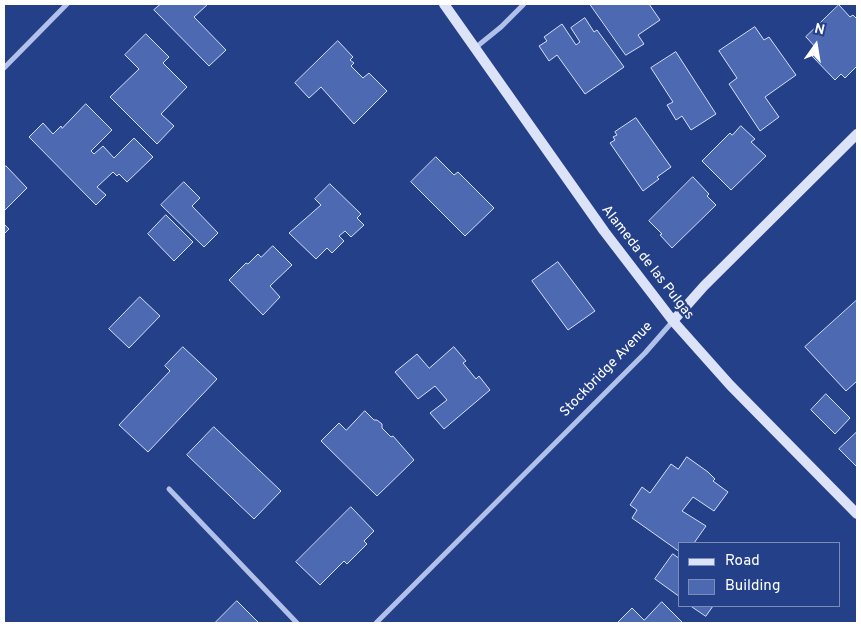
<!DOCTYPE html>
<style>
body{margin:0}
#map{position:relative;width:861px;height:627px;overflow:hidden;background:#244089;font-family:Overpass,sans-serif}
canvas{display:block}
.frame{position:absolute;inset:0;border:5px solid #fff;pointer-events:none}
.legend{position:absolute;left:678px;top:542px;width:162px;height:65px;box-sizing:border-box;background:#244089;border:1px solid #7c8cb8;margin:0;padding:6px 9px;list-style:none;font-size:15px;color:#fff}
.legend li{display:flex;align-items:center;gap:10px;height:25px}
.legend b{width:25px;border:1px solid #7c8cb8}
.north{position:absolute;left:791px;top:20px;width:50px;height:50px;-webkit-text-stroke:4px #244089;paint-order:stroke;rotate:13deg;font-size:14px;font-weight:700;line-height:20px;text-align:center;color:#fff}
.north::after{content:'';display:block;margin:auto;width:18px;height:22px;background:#fff;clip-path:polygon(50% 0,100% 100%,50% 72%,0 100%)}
</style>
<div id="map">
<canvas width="861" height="627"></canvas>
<div class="frame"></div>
<ul class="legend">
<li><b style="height:6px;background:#dce3f8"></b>Road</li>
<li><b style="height:14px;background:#4c69b1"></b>Building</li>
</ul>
<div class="north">N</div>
</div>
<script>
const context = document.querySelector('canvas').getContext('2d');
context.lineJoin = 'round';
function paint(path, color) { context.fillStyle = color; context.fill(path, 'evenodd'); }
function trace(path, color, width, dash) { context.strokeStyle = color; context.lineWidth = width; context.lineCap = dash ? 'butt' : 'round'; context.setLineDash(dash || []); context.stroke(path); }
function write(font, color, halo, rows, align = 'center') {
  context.font = font + ' Overpass,sans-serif'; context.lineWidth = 5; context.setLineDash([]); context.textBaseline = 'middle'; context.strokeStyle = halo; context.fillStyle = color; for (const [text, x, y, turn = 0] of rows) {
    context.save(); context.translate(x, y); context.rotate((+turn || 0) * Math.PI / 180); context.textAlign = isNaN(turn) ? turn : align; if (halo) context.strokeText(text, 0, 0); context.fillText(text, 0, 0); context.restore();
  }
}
const building = new Path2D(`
 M 161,4 L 208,4 L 194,17 L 226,50 L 209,66 L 154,10 Z
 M 590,4 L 649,4 L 660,20 L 638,35 L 644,44 L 626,55 Z
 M 839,5 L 850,17 L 853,15 L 857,19 L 857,66 L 845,78 L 841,74 L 835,80 L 812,56 L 818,50 L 806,37 Z
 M 585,18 L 594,32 L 597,30 L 624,67 L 585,94 L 557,55 L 549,61 L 539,46 L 547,41 L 544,37 L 562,24 L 576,45 L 580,42 L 571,28 Z
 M 755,27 L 764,40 L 769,37 L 796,75 L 765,97 L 779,117 L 760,131 L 729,84 L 737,78 L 719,51 Z
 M 146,34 L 169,57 L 163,63 L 187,87 L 161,114 L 174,126 L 157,144 L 110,97 L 139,69 L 125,55 Z
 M 338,41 L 353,57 L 350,60 L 354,63 L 351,66 L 363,78 L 369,73 L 387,91 L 354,124 L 321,87 L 309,98 L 295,83 Z
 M 676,52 L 716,114 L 691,130 L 682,116 L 676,120 L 667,105 L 673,102 L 651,68 Z
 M 86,104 L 112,130 L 91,151 L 94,154 L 103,146 L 114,158 L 134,138 L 153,157 L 127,182 L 119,174 L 117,176 L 113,172 L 97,187 L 106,195 L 96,205 L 29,137 L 43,123 L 53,134 L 61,126 L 62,128 Z
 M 636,118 L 671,167 L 657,177 L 659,179 L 643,191 L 610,143 L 615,140 L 613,137 L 617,135 L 615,132 Z
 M 741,126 L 755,139 L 751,142 L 766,156 L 731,190 L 702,161 L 730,133 L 732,135 Z
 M 436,157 L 454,175 L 458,172 L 494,208 L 465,236 L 411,182 Z
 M 6,166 L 27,188 L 4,211 L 4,168 Z
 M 693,177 L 709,194 L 707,196 L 716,205 L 672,248 L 660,235 L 662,234 L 649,221 Z
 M 184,182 L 200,198 L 192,206 L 218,233 L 204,247 L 161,205 Z
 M 330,184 L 361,214 L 357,218 L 364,225 L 351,237 L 345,231 L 339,236 L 344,241 L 332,253 L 327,248 L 316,259 L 289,233 L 321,205 L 315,199 Z
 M 166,215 L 193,242 L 174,261 L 148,234 Z
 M 4,224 L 9,229 L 4,234 Z
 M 273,246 L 292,265 L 270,286 L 280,297 L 263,315 L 229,280 L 246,263 L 248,264 L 258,254 L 261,257 Z
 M 558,262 L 595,311 L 568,330 L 532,281 Z
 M 140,297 L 160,316 L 129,348 L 109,329 Z
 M 857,300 L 857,381 L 846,391 L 805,347 Z
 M 183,347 L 217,379 L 148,452 L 119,425 L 170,371 L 165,366 Z
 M 454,347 L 466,361 L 463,363 L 476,379 L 479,376 L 490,390 L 444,429 L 430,413 L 447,400 L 435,386 L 418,399 L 395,372 L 417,354 L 429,368 Z
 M 826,394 L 850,418 L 835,434 L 811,410 Z
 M 365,411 L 374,420 L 377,420 L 382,424 L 382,428 L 391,437 L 393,436 L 414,460 L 377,496 L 321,441 L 339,423 L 346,430 Z
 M 214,427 L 281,491 L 254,519 L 187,455 Z
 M 856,433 L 857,435 L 857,467 L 839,449 Z
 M 687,457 L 708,472 L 715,479 L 713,481 L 728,492 L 714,511 L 693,497 L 682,511 L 706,526 L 694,543 L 680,543 L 680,552 L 632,518 L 637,510 L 630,505 L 642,487 L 650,493 L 671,464 L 678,469 Z
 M 351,507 L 374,531 L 364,541 L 367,544 L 347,564 L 344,561 L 320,585 L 296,562 Z
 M 673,554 L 680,559 L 680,597 L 655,579 Z
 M 237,601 L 259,623 L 215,623 Z
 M 662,602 L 683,623 L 617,623 L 632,608 L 644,620 Z
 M 691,606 L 713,606 L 706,616 Z`);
paint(building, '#4c69b1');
trace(building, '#d5dff7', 1);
trace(new Path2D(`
 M 475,48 L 501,27 L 524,4
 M 4,68 L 67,4
 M 169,489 L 297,623
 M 376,623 L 645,353 L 673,321`), '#b1c1ea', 5);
trace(new Path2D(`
 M 444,4 L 604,231 L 673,321 L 730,385 L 857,514
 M 673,321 L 704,286 L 857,134`), '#dce3f8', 10);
write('14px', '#fff', '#244089', [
 ["Alameda de las Pulgas",647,263,52],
 ["Stockbridge Avenue",607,370,-46]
]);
</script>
